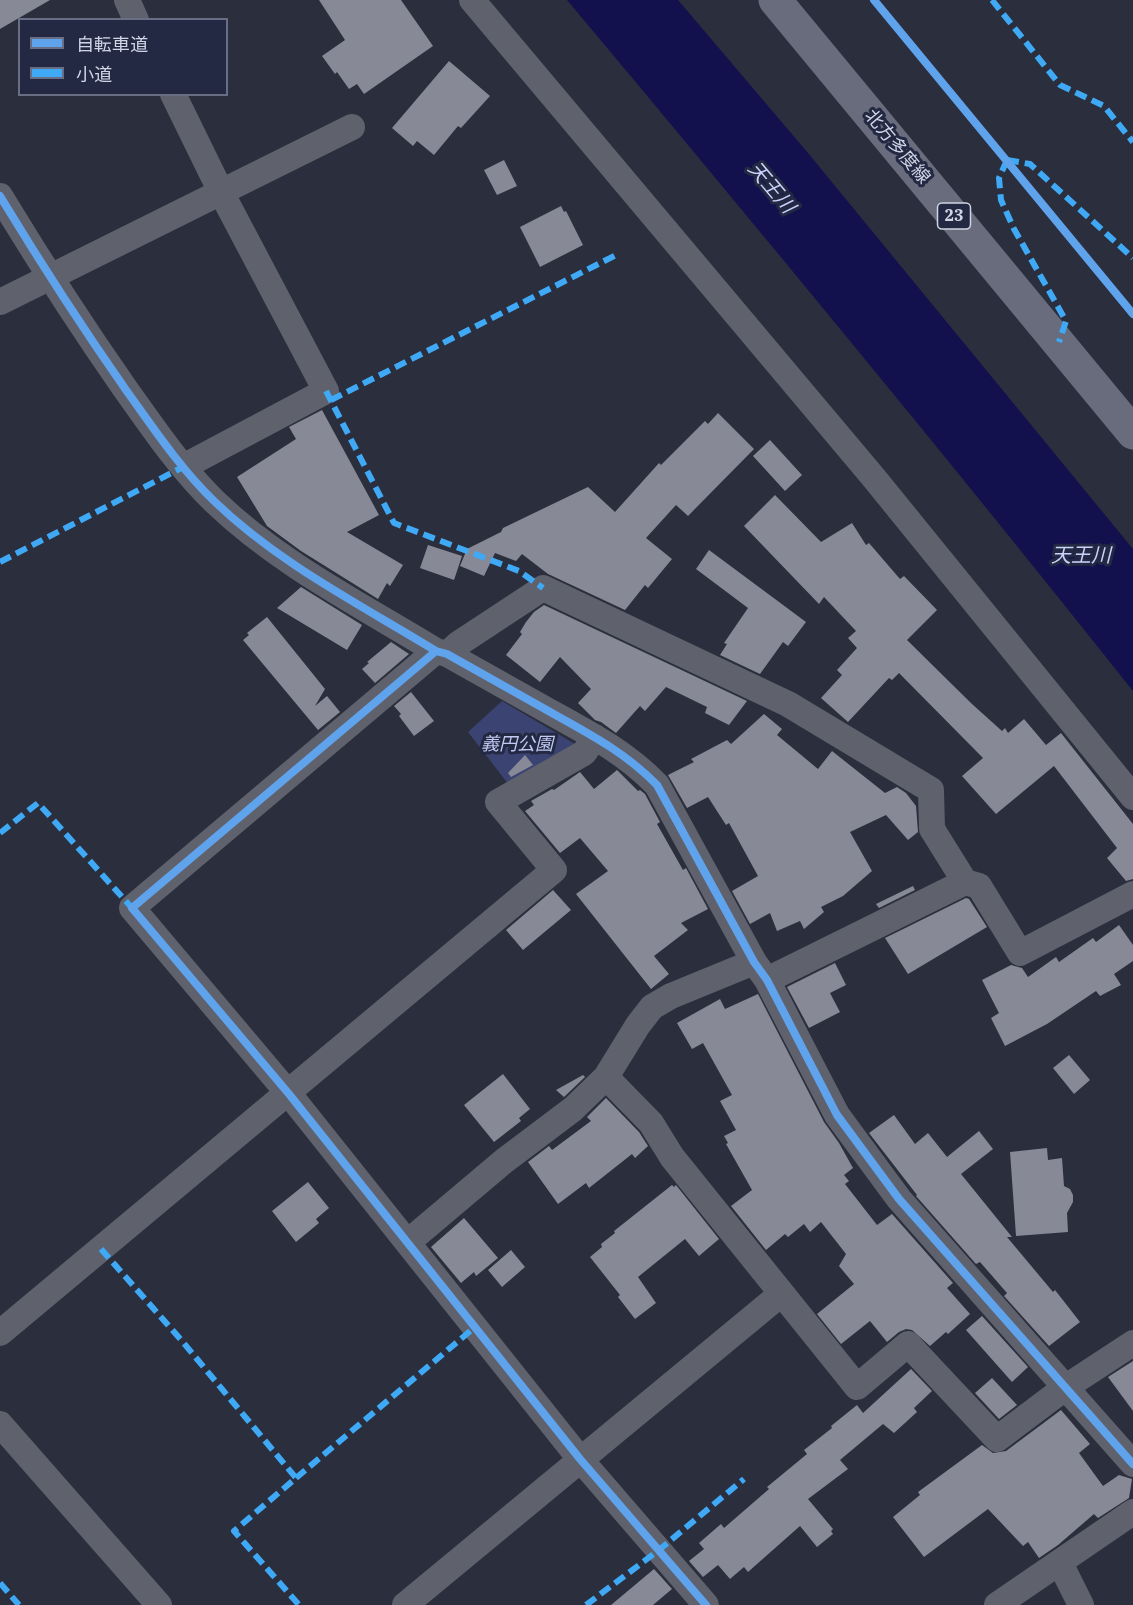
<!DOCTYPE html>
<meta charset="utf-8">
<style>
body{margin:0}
#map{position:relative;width:1133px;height:1605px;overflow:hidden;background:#2b2e3c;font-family:"IBM Plex Serif","Noto Sans JP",serif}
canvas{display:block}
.legend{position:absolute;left:18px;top:18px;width:210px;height:78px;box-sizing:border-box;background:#242943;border:2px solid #696e84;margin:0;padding:8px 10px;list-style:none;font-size:18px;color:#d0d5e6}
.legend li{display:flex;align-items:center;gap:12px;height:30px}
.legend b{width:30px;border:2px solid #696e84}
</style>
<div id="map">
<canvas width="1133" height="1605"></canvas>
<ul class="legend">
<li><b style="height:8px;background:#60a3ed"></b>自転車道</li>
<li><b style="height:8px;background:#3fa9f5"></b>小道</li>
</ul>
</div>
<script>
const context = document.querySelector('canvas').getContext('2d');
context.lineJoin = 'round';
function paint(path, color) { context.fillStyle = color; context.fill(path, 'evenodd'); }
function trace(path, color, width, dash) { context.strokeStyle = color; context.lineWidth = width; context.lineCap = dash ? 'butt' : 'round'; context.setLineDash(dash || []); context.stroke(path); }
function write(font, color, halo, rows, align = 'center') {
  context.font = font + ' "IBM Plex Serif","Noto Sans JP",serif'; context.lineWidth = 6; context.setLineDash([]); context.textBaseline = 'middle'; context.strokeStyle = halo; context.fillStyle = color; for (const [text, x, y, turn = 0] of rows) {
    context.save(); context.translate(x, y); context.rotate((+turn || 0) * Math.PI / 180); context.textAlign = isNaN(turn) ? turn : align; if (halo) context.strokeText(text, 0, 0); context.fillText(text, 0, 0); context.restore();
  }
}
paint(new Path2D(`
 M 502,701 L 575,744 L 509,785 L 468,732 Z`), '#3b4372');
paint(new Path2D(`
 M 567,0 L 678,0 L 808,153 L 1133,549 L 1133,691 C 948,458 758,228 567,0 Z`), '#13104e');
paint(new Path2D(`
 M 0,0 L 50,0 L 0,29 Z
 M 319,0 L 401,0 L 433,46 L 364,94 L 357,84 L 349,89 L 337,72 L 335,74 L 322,56 L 345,40 Z
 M 449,61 L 490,96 L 461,128 L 458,126 L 434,155 L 417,141 L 413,146 L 392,128 Z
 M 504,160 L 517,186 L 497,195 L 484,170 Z
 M 561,206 L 564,212 L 566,211 L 583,245 L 540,267 L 520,227 Z
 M 322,410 L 379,515 L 347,532 L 403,565 L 390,586 L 387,583 L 378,599 L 301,551 L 267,526 L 237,477 L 296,439 L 289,427 Z
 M 718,413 L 754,449 L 688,516 L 676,505 L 646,538 L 672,559 L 648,588 L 645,585 L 625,610 L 548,574 L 522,554 L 516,561 L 495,553 L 484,576 L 460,566 L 467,549 L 501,532 L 503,528 L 588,487 L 615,512 L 659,463 L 661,465 L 705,421 L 708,424 Z
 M 770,440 L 802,475 L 785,491 L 753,456 Z
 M 775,495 L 821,542 L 852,523 L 866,545 L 869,543 L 900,579 L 904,576 L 937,610 L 907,640 L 972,704 L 1002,731 L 1005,728 L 1008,733 L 1024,719 L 1046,745 L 1061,733 L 1133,824 L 1133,879 L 1126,881 L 1107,858 L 1117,848 L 1054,766 L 996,814 L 962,776 L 983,758 L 899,673 L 892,680 L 889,678 L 848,722 L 821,698 L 842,675 L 837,670 L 857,648 L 848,638 L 856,631 L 824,597 L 819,604 L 744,526 Z
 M 428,545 L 462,556 L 454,580 L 420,568 Z
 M 709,550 L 806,622 L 788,646 L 783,642 L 760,674 L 720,655 L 727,644 L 724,643 L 748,608 L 696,569 Z
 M 301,587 L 362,625 L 347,650 L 277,608 Z
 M 544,605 L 747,701 L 729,725 L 705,713 L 707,707 L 666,687 L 645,711 L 640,706 L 616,733 L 601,722 L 595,720 L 578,703 L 591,689 L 560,657 L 540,682 L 506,655 L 522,634 L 520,632 L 526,622 L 534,612 Z
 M 267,617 L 325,689 L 315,706 L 327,696 L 340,712 L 318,730 L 243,640 L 249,635 L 247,633 Z
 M 391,642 L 409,654 L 375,683 L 362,669 L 369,663 L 367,662 Z
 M 411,692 L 434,721 L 414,736 L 399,716 L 401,714 L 394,706 Z
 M 764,714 L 782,729 L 777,735 L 818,769 L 832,751 L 885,793 L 897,787 L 906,793 L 916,806 L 918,832 L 908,840 L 886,815 L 850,832 L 872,871 L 843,896 L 821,907 L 824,912 L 804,929 L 800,921 L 777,931 L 770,913 L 750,924 L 732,891 L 758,876 L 729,823 L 726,825 L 708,797 L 687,808 L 668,775 L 694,762 L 691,759 L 727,740 L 731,744 Z
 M 525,755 L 533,765 L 511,777 L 508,773 Z
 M 617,770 L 638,791 L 640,790 L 645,794 L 660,822 L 657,824 L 683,870 L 686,868 L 708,909 L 681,923 L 688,930 L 654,956 L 669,974 L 651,989 L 576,894 L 608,871 L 580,838 L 560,853 L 525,811 L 534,805 L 531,801 L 552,789 L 554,790 L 580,772 L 594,789 Z
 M 913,886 L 915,890 L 879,908 L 876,904 Z
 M 553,890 L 571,910 L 523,950 L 506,930 Z
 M 966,898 L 969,899 L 987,927 L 908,974 L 885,938 Z
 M 1119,925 L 1133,945 L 1133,961 L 1114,974 L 1121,985 L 1100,996 L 1096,991 L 1047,1024 L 1005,1046 L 991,1018 L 999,1013 L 982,980 L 1011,965 L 1022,968 L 1028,977 L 1056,957 L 1059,962 L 1093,938 L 1096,942 Z
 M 835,963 L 846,985 L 830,993 L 840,1012 L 809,1028 L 787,987 Z
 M 758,994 L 824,1122 L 839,1143 L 853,1168 L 844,1175 L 849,1181 L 845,1184 L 877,1225 L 892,1214 L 953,1283 L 947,1288 L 970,1314 L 948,1334 L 946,1332 L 930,1346 L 912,1330 L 906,1329 L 899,1332 L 887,1342 L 870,1321 L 841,1344 L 817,1314 L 854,1284 L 839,1266 L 846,1254 L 821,1222 L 810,1232 L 804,1224 L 788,1237 L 785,1234 L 766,1250 L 731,1206 L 752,1190 L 726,1144 L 728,1143 L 724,1136 L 736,1130 L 720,1101 L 732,1095 L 703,1043 L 692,1049 L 677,1023 L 720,999 L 725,1009 Z
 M 1069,1055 L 1090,1080 L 1074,1094 L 1053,1068 Z
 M 503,1074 L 530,1109 L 519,1118 L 521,1121 L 494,1142 L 464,1105 Z
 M 583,1075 L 585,1077 L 564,1097 L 556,1090 Z
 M 606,1098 L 639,1132 L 648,1146 L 635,1158 L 632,1154 L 589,1188 L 586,1183 L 558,1204 L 528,1162 L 549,1146 L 552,1150 L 591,1121 L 587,1117 Z
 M 894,1115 L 915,1144 L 928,1133 L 947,1157 L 979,1131 L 993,1149 L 961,1174 L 1012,1237 L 1007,1237 L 1053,1292 L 1055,1290 L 1080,1322 L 1049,1346 L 1004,1296 L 1007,1293 L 980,1262 L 976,1264 L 916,1196 L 917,1195 L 869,1133 Z
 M 1047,1148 L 1048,1160 L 1062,1158 L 1064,1186 L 1070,1189 L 1073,1195 L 1073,1202 L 1067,1213 L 1068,1232 L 1016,1236 L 1010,1152 Z
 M 308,1182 L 329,1208 L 316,1219 L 319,1223 L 296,1242 L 272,1211 Z
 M 672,1185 L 674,1187 L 676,1185 L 719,1239 L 699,1256 L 685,1239 L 638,1277 L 656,1303 L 635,1319 L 618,1297 L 620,1295 L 590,1257 L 602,1247 L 601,1244 L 615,1233 L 614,1231 Z
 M 464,1218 L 498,1258 L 476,1276 L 474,1272 L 461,1283 L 431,1247 Z
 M 511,1250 L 525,1267 L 502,1287 L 488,1270 Z
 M 982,1316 L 1028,1367 L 1012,1382 L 966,1330 Z
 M 1133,1361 L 1133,1411 L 1108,1377 Z
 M 911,1369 L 932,1391 L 914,1408 L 917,1412 L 894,1433 L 883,1424 L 840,1460 L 848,1469 L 808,1499 L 833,1529 L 831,1531 L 833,1534 L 817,1547 L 800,1526 L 748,1572 L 744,1567 L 730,1579 L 718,1565 L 703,1577 L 689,1561 L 704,1549 L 699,1543 L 721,1524 L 724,1528 L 769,1489 L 767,1487 L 807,1454 L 804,1450 L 832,1428 L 831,1426 L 857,1405 L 863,1413 Z
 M 992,1378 L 1017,1405 L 999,1419 L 975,1393 Z
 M 1061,1410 L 1090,1444 L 1079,1453 L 1103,1486 L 1119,1475 L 1132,1479 L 1129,1498 L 1098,1518 L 1094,1514 L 1058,1545 L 1039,1558 L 1028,1542 L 1023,1546 L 988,1509 L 924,1557 L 893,1517 L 920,1495 L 918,1492 L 982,1445 L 993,1453 L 1006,1451 Z
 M 654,1569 L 672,1589 L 653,1605 L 611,1605 Z`), '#878996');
trace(new Path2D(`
 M 127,0 L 136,20
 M 472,0 L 874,478 L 1133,797
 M 173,94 L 221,192 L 326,391 L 183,467
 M 0,196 C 40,262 82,327 126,390 C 154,429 180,468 214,501 C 278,563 361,605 436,651 L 447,654 C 482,674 517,693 552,713 C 590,734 626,753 657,785 L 754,962 L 767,980 L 837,1115 L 899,1199 L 1133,1464
 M 0,302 L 352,127
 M 436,651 L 132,908 L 289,1094 L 580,1459 L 706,1605
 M 447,654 L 458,644 L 543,588 L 788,704 L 931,790 L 932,829 L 965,882
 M 767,980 L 965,882 L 979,886 L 1020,953 L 1133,894
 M 606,1077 L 651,1123 L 672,1157 L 857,1387 L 908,1344 L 997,1439 L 1066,1387 L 1133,1343
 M 408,1242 L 504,1161 L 573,1109 L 606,1077 L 638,1025 L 652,1007 L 671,996 L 754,962
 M 0,1333 L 554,870 L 498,802 L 584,753 L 595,737
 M 0,1424 L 159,1605
 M 1060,1563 L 1081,1605
 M 405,1605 L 781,1294
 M 997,1605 L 1133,1512`), '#5f626d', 26);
trace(new Path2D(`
 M 775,0 L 1133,433`), '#686c7c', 33);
trace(new Path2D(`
 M 992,0 L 1060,85 L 1104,106 L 1133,142
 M 1007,160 L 999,178 L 1001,200 L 1014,229 L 1066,321 L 1059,342
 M 1007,160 L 1030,164 L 1133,258
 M 326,391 L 394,523 L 519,571 L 543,588
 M 331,400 L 618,254
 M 0,562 L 183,467
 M 0,833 L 38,803 L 132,908
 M 101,1249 L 182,1341 L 296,1478 L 234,1531 L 299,1605
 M 296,1478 L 475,1327
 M 0,1583 L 19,1605
 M 586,1605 L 659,1550 L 744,1479`), '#3fa9f5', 6, [12, 6]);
trace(new Path2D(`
 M 874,0 L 1133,314
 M 0,196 C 40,262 82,327 126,390 C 154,429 180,468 214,501 C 278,563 361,605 436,651 L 447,654 C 482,674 517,693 552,713 C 590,734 626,753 657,785 L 754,962 L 767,980 L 837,1115 L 899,1199 L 1133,1464
 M 436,651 L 132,908 L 289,1094 L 580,1459 L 706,1605`), '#60a3ed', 8);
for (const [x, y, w] of [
 [954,216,33]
]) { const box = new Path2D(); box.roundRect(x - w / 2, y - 13, w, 26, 4.5); context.fillStyle = '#242943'; context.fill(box); trace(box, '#d0d5e6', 1.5); }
write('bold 16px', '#d0d5e6', null, [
 ["23",954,216]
]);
write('18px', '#d0d5e6', '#242943', [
 ["北方多度線",897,147,50]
]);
write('italic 18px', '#c0caf3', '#242943', [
 ["義円公園",517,745]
]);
write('italic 20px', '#c8d2fb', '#242943', [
 ["天王川",771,188,50],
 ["天王川",1081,556]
]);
</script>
